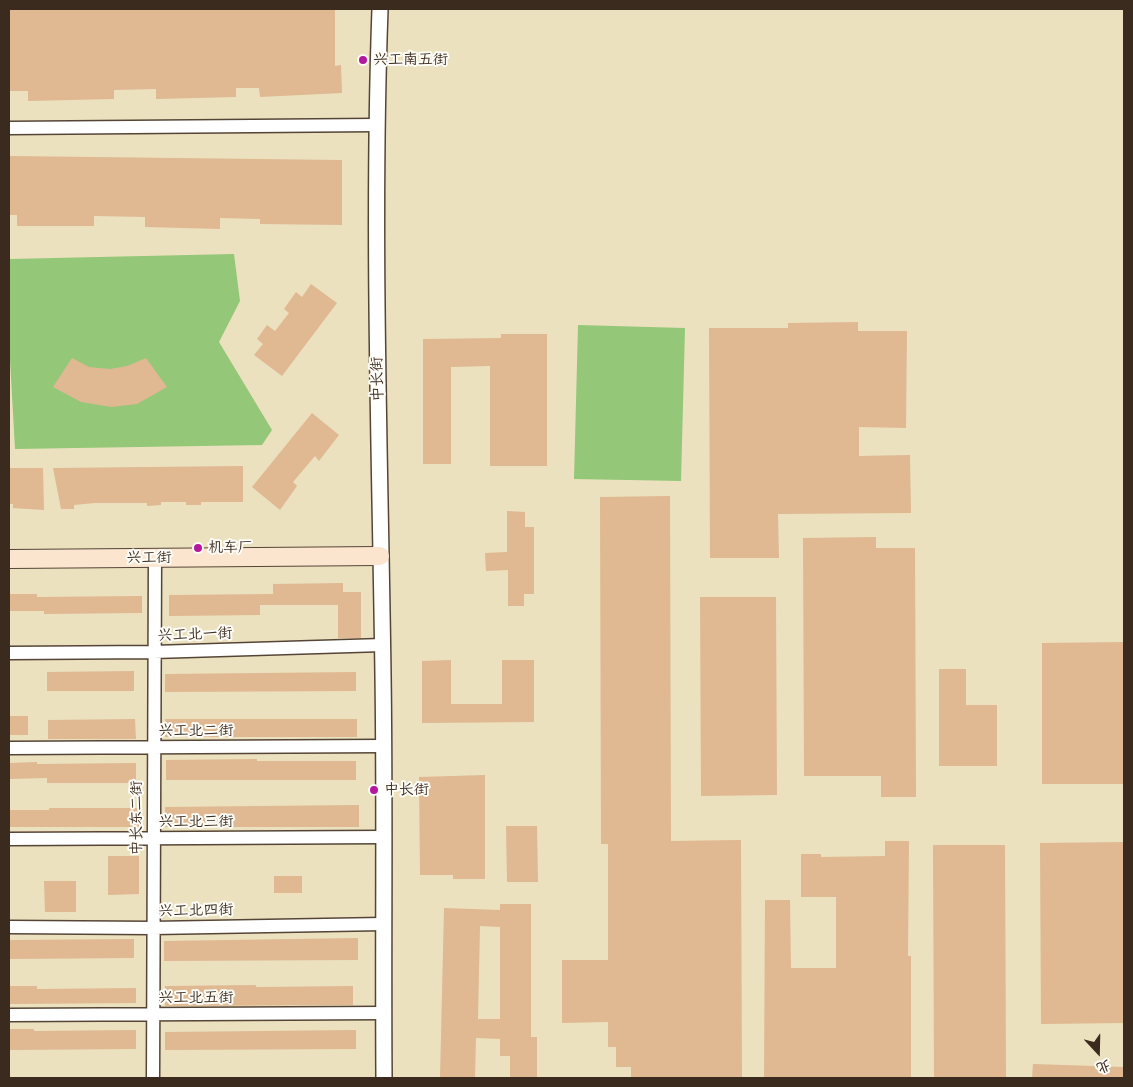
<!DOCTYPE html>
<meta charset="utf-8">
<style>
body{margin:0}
#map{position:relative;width:1133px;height:1087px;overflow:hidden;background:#ebe1be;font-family:"Balsamiq Sans","LXGW WenKai TC",sans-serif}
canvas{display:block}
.frame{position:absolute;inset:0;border:10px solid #3b2a1e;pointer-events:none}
.north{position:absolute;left:1073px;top:1027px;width:50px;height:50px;-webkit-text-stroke:4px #fdfcf7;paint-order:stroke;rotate:159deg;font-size:14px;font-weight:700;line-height:20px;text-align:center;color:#3b2a1e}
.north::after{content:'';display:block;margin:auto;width:18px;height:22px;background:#3b2a1e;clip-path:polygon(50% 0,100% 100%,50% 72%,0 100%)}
</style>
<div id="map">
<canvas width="1133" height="1087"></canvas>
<div class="frame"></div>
<div class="north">北</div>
</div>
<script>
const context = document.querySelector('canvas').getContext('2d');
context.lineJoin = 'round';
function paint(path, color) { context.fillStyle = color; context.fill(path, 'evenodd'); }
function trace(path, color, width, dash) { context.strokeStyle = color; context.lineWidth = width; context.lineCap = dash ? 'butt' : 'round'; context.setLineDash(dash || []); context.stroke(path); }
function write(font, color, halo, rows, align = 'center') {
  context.font = font + ' "Balsamiq Sans","LXGW WenKai TC",sans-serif'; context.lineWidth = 4; context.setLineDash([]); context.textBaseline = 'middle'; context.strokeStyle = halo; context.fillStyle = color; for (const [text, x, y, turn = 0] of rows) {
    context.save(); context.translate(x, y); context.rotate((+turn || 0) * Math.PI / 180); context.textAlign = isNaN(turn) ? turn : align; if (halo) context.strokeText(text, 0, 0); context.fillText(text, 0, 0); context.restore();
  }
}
paint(new Path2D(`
 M 234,254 L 240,301 L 219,342 L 272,430 L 262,445 L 15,449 L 9,342 L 9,259 Z
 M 578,325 L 685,328 L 681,481 L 574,479 Z`), '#94c778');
paint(new Path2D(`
 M 9,9 L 335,9 L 335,66 L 341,65 L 342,93 L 260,97 L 259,88 L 236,88 L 236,97 L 156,99 L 156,89 L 114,90 L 114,99 L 28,101 L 28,91 L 9,91 Z
 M 9,156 L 342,160 L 342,225 L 260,224 L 260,219 L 220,218 L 220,229 L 145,227 L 145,217 L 94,216 L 94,226 L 17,226 L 17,215 L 9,215 Z
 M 311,284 L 337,303 L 282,376 L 254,355 L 263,344 L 257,339 L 267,325 L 275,331 L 289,313 L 284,309 L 296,292 L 302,297 Z
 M 858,322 L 858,331 L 907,331 L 906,428 L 859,427 L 859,456 L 910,455 L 911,513 L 778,514 L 779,558 L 710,558 L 709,328 L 788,328 L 788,323 Z
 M 501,334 L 547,334 L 547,466 L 490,466 L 490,366 L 451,367 L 451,464 L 423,464 L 423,339 L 501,338 Z
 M 72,358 L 89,367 L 110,369 L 127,366 L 146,358 L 167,387 L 137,404 L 111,407 L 81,402 L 53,387 Z
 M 312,413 L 339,435 L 319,461 L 315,456 L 293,482 L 297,486 L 280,510 L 252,487 Z
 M 243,466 L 243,502 L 201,502 L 201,505 L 186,505 L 186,502 L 161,502 L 161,505 L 147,506 L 147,503 L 95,503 L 74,505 L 74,509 L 61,509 L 53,468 Z
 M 9,468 L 43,468 L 44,510 L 13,508 L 13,504 L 9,504 Z
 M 670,496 L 671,841 L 741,840 L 742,1078 L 631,1078 L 631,1067 L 616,1067 L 616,1047 L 608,1047 L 608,1022 L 562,1023 L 562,960 L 608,960 L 608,844 L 601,844 L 600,497 Z
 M 507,511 L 525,512 L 525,527 L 534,527 L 534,594 L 524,594 L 524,606 L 508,606 L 508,570 L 486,571 L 485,553 L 507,552 Z
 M 876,537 L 876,548 L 915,548 L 916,797 L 881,797 L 881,776 L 804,776 L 803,538 Z
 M 343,583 L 343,592 L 361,592 L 361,638 L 338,638 L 338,605 L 260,605 L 260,615 L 169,616 L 169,595 L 273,594 L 273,584 Z
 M 9,594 L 37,594 L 37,597 L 142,596 L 142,613 L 44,614 L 44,611 L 9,611 Z
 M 700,597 L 776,597 L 777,795 L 701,796 Z
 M 1124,642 L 1124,784 L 1042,784 L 1042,643 Z
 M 451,660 L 451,704 L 502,704 L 502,660 L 534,660 L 534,722 L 422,723 L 422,661 Z
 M 939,669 L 966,669 L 966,705 L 997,705 L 997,766 L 939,766 Z
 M 134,671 L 134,691 L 47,691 L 47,672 Z
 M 356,672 L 356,691 L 165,692 L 165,674 Z
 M 9,716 L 28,716 L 28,735 L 9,735 Z
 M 135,719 L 136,739 L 48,739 L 48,720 Z
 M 165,719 L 357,719 L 357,737 L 165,737 Z
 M 257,759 L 257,761 L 356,761 L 356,780 L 166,780 L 166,760 Z
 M 37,762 L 37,764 L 136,763 L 136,783 L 47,783 L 47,778 L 9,779 L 9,763 Z
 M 485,775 L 485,879 L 453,879 L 453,875 L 420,875 L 419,777 Z
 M 359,805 L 359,827 L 165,827 L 165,807 Z
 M 49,808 L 139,808 L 139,827 L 9,827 L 9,810 L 49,810 Z
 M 506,826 L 537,826 L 538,882 L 507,882 Z
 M 885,841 L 909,841 L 908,956 L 911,956 L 911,1078 L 764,1078 L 765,900 L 790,900 L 791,968 L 836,968 L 836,897 L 801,897 L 801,854 L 821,854 L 821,857 L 885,856 Z
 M 1124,842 L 1124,1023 L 1041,1024 L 1040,843 Z
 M 933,845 L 1005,845 L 1006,1078 L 934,1078 Z
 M 108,856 L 139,856 L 139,894 L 108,895 Z
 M 274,876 L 302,876 L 302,893 L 274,893 Z
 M 44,881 L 76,881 L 76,912 L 45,912 Z
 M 500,904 L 531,904 L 531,1037 L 537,1037 L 537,1078 L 510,1078 L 510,1056 L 500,1056 L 500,1039 L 476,1038 L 475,1078 L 440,1078 L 444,908 L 500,910 ZM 480,926 L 500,927 L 500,1019 L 478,1019 Z
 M 358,938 L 358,960 L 164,961 L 164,941 Z
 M 134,939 L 134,958 L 9,959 L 9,940 Z
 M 256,985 L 256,987 L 353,986 L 353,1005 L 165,1006 L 165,986 Z
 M 9,986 L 37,986 L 37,989 L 136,988 L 136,1003 L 9,1004 Z
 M 9,1029 L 34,1029 L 34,1031 L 136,1030 L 136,1049 L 9,1050 Z
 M 356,1030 L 356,1049 L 165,1050 L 165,1032 Z
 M 1033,1064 L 1124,1067 L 1124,1078 L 1032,1078 Z`), '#e0b892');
const minor = new Path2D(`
 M 9,128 L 376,125
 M 9,653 L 154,652 L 383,645
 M 9,748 L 384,746
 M 9,839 L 384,837
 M 9,927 L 153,928 L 383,924
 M 9,1015 L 384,1013
 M 153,1078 L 155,558`);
const tertiary = new Path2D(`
 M 380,9 C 372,231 380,453 383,675 C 385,810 383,944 384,1078`);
const secondary = new Path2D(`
 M 9,559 L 380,556`);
trace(minor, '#554536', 15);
trace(tertiary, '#554536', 18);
trace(secondary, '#554536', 20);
trace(minor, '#fff', 12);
trace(tertiary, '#fff', 15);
trace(secondary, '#fbe5cf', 18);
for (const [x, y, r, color] of [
 [363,60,5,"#b5179e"],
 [198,548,5,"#b5179e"],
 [374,790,5,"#b5179e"]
]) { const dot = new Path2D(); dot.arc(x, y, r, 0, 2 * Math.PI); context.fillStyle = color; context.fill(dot); trace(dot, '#fdfcf7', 2); }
write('15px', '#3b2a1e', '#fdfcf7', [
 ["兴工南五街",373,60],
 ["机车厂",208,548],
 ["中长街",384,790]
], 'left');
write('15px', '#3b2a1e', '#fdfcf7', [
 ["中长街",378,379,-91],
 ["兴工街",149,558],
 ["兴工北一街",195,635,-2],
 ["兴工北二街",196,731],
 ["中长东二街",137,818,-90],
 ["兴工北三街",196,822],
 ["兴工北四街",196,911,-1],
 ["兴工北五街",196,998]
]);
</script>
